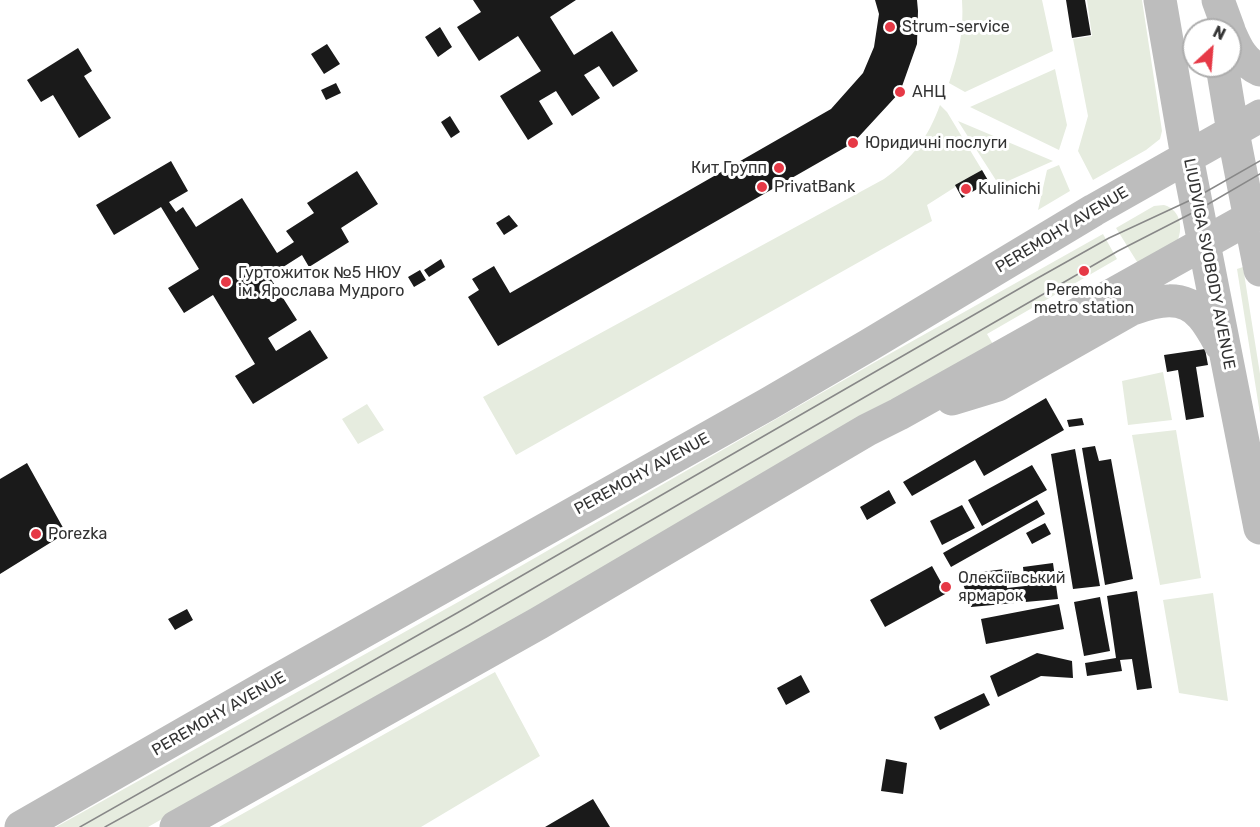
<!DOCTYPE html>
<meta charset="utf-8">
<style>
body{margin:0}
#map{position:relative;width:1260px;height:827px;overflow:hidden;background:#fff;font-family:Rubik,sans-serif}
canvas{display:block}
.north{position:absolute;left:1182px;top:18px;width:60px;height:60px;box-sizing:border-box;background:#fff;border:2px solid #adadad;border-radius:50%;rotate:26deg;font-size:16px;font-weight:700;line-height:24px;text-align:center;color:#333}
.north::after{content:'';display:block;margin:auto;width:21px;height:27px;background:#e63946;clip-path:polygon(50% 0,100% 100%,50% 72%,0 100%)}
</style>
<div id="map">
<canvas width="1260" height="827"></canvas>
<div class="north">N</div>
</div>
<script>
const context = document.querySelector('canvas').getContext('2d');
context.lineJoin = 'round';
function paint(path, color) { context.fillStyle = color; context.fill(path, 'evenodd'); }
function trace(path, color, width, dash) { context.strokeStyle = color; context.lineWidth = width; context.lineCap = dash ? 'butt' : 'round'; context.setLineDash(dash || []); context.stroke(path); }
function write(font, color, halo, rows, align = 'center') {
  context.font = font + ' Rubik,sans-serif'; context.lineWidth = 6; context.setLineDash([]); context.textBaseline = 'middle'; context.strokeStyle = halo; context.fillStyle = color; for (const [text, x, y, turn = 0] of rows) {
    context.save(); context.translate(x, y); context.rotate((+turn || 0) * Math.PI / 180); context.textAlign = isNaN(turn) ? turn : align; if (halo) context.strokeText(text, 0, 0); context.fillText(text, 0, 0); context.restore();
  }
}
paint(new Path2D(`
 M 962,0 L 1042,0 L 1053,51 L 965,92 L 949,83 C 959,53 964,31 962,0 Z
 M 1087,0 L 1142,0 L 1162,131 L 1160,139 L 1146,150 L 1093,180 L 1078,151 L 1088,116 L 1073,39 L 1092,36 Z
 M 1055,69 L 1067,125 L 1059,150 L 970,107 Z
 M 940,105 L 947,112 L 982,170 L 927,205 L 932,221 L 516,455 L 483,397 L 884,179 C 912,159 928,138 940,105 Z
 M 958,121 L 1053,161 L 999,185 Z
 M 1059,165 L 1070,191 L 1038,210 L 1047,170 Z
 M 1164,205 C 1181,210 1184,229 1176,244 L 1139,265 L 1116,228 L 1154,206 Z
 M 1103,234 L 1117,259 L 987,334 L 994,346 L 148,827 L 56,827 L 460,601 L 877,361 Z
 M 1243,267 L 1260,374 L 1260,414 L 1237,269 Z
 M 1163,372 L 1172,420 L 1128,425 L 1122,381 Z
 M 367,404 L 384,430 L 358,444 L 342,419 Z
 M 1176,430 L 1201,578 L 1160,585 L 1132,435 Z
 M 1213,593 L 1228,701 L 1179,693 L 1163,600 Z
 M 495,672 L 540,756 L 421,827 L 219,827 Z`), '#e6ecdf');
paint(new Path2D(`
 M 473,0 L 576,0 L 550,17 L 574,55 L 612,31 L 638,71 L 613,87 L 599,66 L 584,75 L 600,98 L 572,116 L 556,91 L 539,101 L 553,124 L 528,140 L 500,96 L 541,71 L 518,36 L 479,61 L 457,27 L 481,12 Z
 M 875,0 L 917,0 L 918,11 L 917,44 L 900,92 L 853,143 L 498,346 L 468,297 L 479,290 L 472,279 L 494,266 L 510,293 L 831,109 L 863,73 L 874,47 L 879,14 Z
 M 1066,0 L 1085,0 L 1091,35 L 1072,38 Z
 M 440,27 L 452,47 L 438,57 L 425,37 Z
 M 327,44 L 340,64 L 324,74 L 311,54 Z
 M 78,48 L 92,71 L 84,76 L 111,118 L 79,138 L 53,95 L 41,102 L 27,80 Z
 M 336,83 L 341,93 L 326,100 L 321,90 Z
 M 450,116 L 460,132 L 451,138 L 441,122 Z
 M 171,161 L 188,191 L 169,202 L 176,212 L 183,207 L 196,227 L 242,198 L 277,253 L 294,242 L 286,231 L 314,213 L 307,203 L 357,171 L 378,204 L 341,228 L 349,242 L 309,267 L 302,255 L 269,276 L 297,320 L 268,338 L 276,351 L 310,330 L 328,358 L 253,404 L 235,376 L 255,364 L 213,295 L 184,313 L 168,288 L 199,269 L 161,207 L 114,235 L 96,205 Z
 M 982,170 L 989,182 L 962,198 L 955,185 Z
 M 509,215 L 518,226 L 504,235 L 496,223 Z
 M 441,259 L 445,267 L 429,277 L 424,270 Z
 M 420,270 L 426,280 L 414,287 L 408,277 Z
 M 1205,349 L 1208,365 L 1196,367 L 1204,417 L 1186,420 L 1178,370 L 1167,372 L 1164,355 Z
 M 1046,398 L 1064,430 L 984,476 L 975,460 L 912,496 L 903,482 Z
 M 1082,418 L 1084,425 L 1069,427 L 1067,420 Z
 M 1095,446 L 1099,461 L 1111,459 L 1133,579 L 1105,585 L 1082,448 Z
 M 1075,449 L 1100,586 L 1073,589 L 1051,454 Z
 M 27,463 L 66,533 L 0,574 L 0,479 Z
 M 1032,465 L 1047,490 L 982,526 L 968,500 Z
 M 889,490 L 896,503 L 867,520 L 860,507 Z
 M 1037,500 L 1045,514 L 951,567 L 943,553 Z
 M 962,505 L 975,528 L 942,545 L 930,521 Z
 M 1045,523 L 1051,534 L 1032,544 L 1026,533 Z
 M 1053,563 L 1058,599 L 971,607 L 960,575 L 1004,569 L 1007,588 L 1025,586 L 1023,567 Z
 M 932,566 L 947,593 L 885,627 L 870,600 Z
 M 1137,591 L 1152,688 L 1137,690 L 1132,659 L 1120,660 L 1122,671 L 1087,676 L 1085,663 L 1116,658 L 1107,596 Z
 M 1100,597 L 1110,651 L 1084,656 L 1074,602 Z
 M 1059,604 L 1064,629 L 986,644 L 981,619 Z
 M 187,609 L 193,620 L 175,630 L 168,619 Z
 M 1037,653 L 1072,661 L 1073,678 L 1041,676 L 998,697 L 990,676 Z
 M 801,675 L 810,692 L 786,705 L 777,688 Z
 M 984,693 L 990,705 L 940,730 L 934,717 Z
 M 886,759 L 907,763 L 903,794 L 881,791 Z
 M 593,799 L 610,827 L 545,827 Z`), '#1a1a1a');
trace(new Path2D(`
 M 1160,0 L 1187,157 L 1260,528
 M 1218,0 L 1229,30
 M 1230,33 C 1237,49 1243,62 1260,70
 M 1222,66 L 1233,132 L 1260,270
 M 952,399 L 998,385 L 1132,309 C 1156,301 1183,293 1202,316 C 1209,324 1215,335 1220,344
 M 21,827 L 272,683 L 768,404 L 869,345 L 1094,210 L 1260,116
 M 176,827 L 539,623 L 867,430 L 899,414 L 1260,212`), '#bdbdbd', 33);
trace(new Path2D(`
 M 80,827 L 457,613 L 1036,279 L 1109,238 L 1195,198 L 1260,161
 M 105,827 L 468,626 L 1118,251 L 1198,210 L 1260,174`), '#888', 1.5);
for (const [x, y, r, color] of [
 [890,27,6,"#e63946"],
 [900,92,6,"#e63946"],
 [853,143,6,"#e63946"],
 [779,168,6,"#e63946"],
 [762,187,6,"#e63946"],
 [966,189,6,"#e63946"],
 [1084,271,6,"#e63946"],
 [226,282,6,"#e63946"],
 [36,534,6,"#e63946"],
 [946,587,6,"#e63946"]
]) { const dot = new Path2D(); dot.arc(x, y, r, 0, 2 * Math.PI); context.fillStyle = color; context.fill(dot); trace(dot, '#fff', 2); }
write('16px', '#333', '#fff', [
 ["Strum-service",902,27],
 ["АНЦ",912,92],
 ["Юридичні послуги",865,143],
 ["Кит Групп",767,168,"right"],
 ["PrivatBank",774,187],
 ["Kulinichi",978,189],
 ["Гуртожиток №5 НЮУ",238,273],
 ["ім. Ярослава Мудрого",238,291],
 ["Peremoha",1084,290,"center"],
 ["metro station",1084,308,"center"],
 ["Porezka",48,534],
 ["Олексіївський",958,578],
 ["ярмарок",958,596]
], 'left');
write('16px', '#333', '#fff', [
 ["PEREMOHY AVENUE",1062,230,-31],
 ["LIUDVIGA SVOBODY AVENUE",1209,264,79],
 ["PEREMOHY AVENUE",642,474,-29],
 ["PEREMOHY AVENUE",219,714,-30]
]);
</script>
